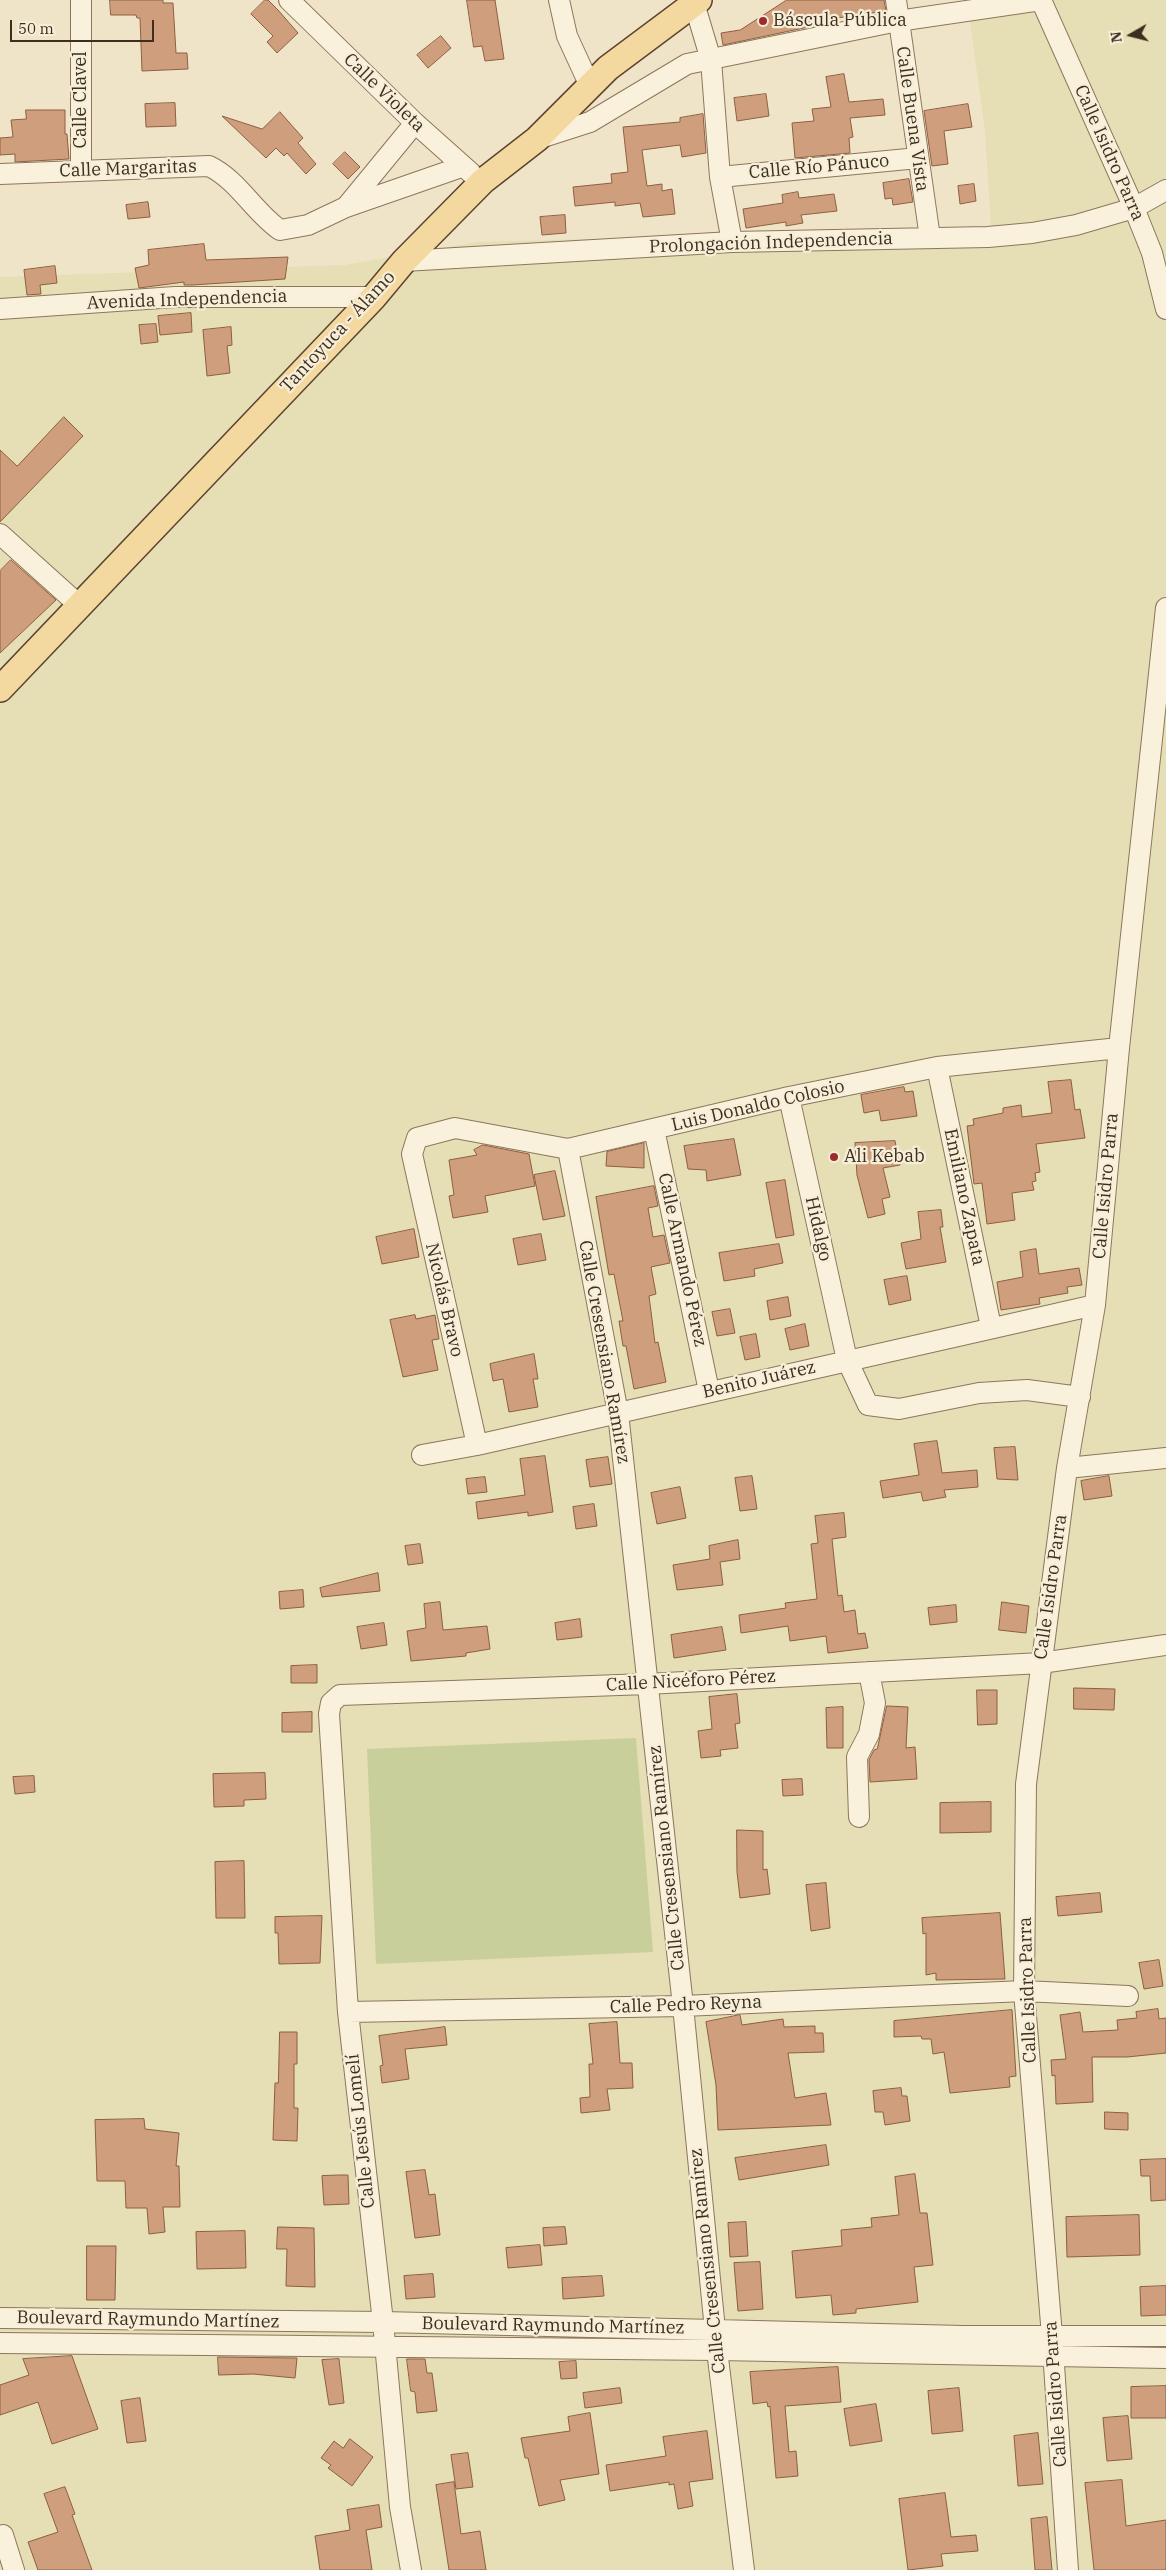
<!DOCTYPE html>
<meta charset="utf-8">
<style>
body{margin:0}
#map{position:relative;width:1166px;height:2570px;overflow:hidden;background:#f0e4c8;font-family:"IBM Plex Serif",serif}
canvas{display:block}
.north{position:absolute;left:1106px;top:10px;width:50px;height:50px;-webkit-text-stroke:4px #f7eed8;paint-order:stroke;rotate:262deg;font-size:14px;font-weight:700;line-height:20px;text-align:center;color:#3d2e20}
.north::after{content:'';display:block;margin:auto;width:18px;height:22px;background:#3d2e20;clip-path:polygon(50% 0,100% 100%,50% 72%,0 100%)}
.scale{position:absolute;left:10px;top:20px;width:144px;height:22px;box-sizing:border-box;border:2px solid #3d2e20;border-top:0;padding-left:6px;font-size:15px;line-height:18px;white-space:nowrap;color:#3d2e20;-webkit-text-stroke:4px #f7eed8;paint-order:stroke}
</style>
<div id="map">
<canvas width="1166" height="2570"></canvas>
<div class="north">N</div>
<div class="scale">50 m</div>
</div>
<script>
const context = document.querySelector('canvas').getContext('2d');
context.lineJoin = 'round';
function paint(path, color) { context.fillStyle = color; context.fill(path, 'evenodd'); }
function trace(path, color, width, dash) { context.strokeStyle = color; context.lineWidth = width; context.lineCap = dash ? 'butt' : 'round'; context.setLineDash(dash || []); context.stroke(path); }
function write(font, color, halo, rows, align = 'center') {
  context.font = font + ' "IBM Plex Serif",serif'; context.lineWidth = 4.5; context.setLineDash([]); context.textBaseline = 'middle'; context.strokeStyle = halo; context.fillStyle = color; for (const [text, x, y, turn = 0] of rows) {
    context.save(); context.translate(x, y); context.rotate((+turn || 0) * Math.PI / 180); context.textAlign = isNaN(turn) ? turn : align; if (halo) context.strokeText(text, 0, 0); context.fillText(text, 0, 0); context.restore();
  }
}
paint(new Path2D(`
 M 967,0 L 1166,0 L 1166,2570 L 0,2570 L 0,277 L 344,265 L 477,242 L 991,228 L 985,131 Z`), '#e6deb5');
paint(new Path2D(`
 M 636,1738 L 653,1952 L 376,1964 L 367,1749 Z`), '#c9cf9b');
const building = new Path2D(`
 M 110,0 L 163,0 L 163,3 L 173,3 L 176,53 L 187,53 L 188,69 L 142,71 L 140,18 L 137,18 L 136,15 L 111,15 Z
 M 265,0 L 268,0 L 278,10 L 298,33 L 277,53 L 267,42 L 273,36 L 251,14 Z
 M 467,0 L 495,0 L 504,59 L 485,61 L 482,46 L 474,47 Z
 M 787,0 L 884,0 L 886,11 L 837,18 L 837,21 L 723,45 L 721,33 L 740,30 Z
 M 441,36 L 451,48 L 428,68 L 417,55 Z
 M 844,74 L 849,102 L 883,99 L 885,115 L 850,118 L 853,137 L 849,138 L 850,153 L 795,158 L 792,123 L 814,121 L 812,109 L 831,107 L 826,77 Z
 M 766,94 L 769,116 L 737,121 L 734,98 Z
 M 175,103 L 176,126 L 146,127 L 145,104 Z
 M 968,104 L 972,127 L 944,131 L 948,164 L 932,166 L 924,111 Z
 M 26,110 L 65,110 L 65,134 L 67,134 L 69,159 L 15,162 L 15,154 L 0,155 L 0,138 L 13,137 L 11,120 L 26,119 Z
 M 280,112 L 303,138 L 298,143 L 316,164 L 306,174 L 287,153 L 284,156 L 276,148 L 266,158 L 222,116 L 262,129 Z
 M 703,114 L 706,153 L 682,157 L 680,145 L 642,150 L 647,186 L 662,184 L 662,191 L 672,189 L 675,214 L 643,217 L 640,203 L 615,206 L 615,202 L 575,206 L 573,187 L 612,183 L 611,174 L 628,172 L 623,127 L 680,122 L 680,118 Z
 M 345,152 L 360,167 L 348,179 L 333,164 Z
 M 909,179 L 913,202 L 893,205 L 892,198 L 885,199 L 883,183 Z
 M 974,184 L 976,201 L 960,204 L 958,186 Z
 M 798,192 L 799,198 L 834,194 L 837,211 L 801,215 L 803,223 L 786,226 L 786,222 L 746,228 L 743,209 L 783,203 L 782,195 Z
 M 148,202 L 150,217 L 128,219 L 126,205 Z
 M 565,215 L 566,233 L 542,235 L 540,217 Z
 M 204,244 L 206,260 L 288,257 L 285,279 L 192,285 L 184,285 L 184,282 L 139,288 L 135,268 L 149,265 L 148,250 Z
 M 55,266 L 57,283 L 40,285 L 41,294 L 27,295 L 24,270 Z
 M 191,313 L 192,332 L 160,335 L 158,316 Z
 M 156,324 L 158,342 L 141,344 L 139,325 Z
 M 231,327 L 232,345 L 227,346 L 230,373 L 207,376 L 203,330 Z
 M 64,417 L 83,436 L 0,522 L 0,450 L 17,466 Z
 M 11,560 L 56,600 L 0,653 L 0,571 Z
 M 1071,1080 L 1075,1110 L 1080,1109 L 1085,1138 L 1036,1144 L 1040,1172 L 1035,1173 L 1036,1181 L 1032,1182 L 1034,1190 L 1012,1193 L 1015,1220 L 987,1224 L 982,1183 L 974,1184 L 967,1126 L 974,1125 L 973,1119 L 1003,1113 L 1003,1108 L 1021,1105 L 1022,1117 L 1052,1113 L 1048,1082 Z
 M 904,1087 L 905,1092 L 913,1091 L 917,1116 L 881,1121 L 879,1110 L 864,1113 L 861,1095 Z
 M 734,1139 L 741,1175 L 707,1181 L 706,1170 L 688,1169 L 684,1146 Z
 M 895,1141 L 900,1165 L 883,1168 L 890,1197 L 882,1199 L 885,1214 L 868,1218 L 857,1175 L 855,1143 Z
 M 644,1143 L 644,1168 L 606,1166 L 607,1152 Z
 M 483,1145 L 529,1154 L 535,1186 L 485,1196 L 488,1212 L 453,1218 L 449,1196 L 454,1195 L 449,1160 L 477,1155 L 474,1150 Z
 M 555,1171 L 565,1216 L 543,1220 L 534,1175 Z
 M 785,1180 L 794,1235 L 776,1238 L 766,1183 Z
 M 654,1186 L 658,1206 L 648,1208 L 653,1237 L 664,1235 L 670,1263 L 651,1267 L 656,1294 L 649,1296 L 655,1343 L 658,1342 L 666,1382 L 634,1389 L 626,1346 L 623,1346 L 619,1321 L 623,1321 L 614,1274 L 609,1275 L 596,1197 Z
 M 941,1210 L 943,1227 L 940,1227 L 946,1262 L 906,1269 L 901,1243 L 921,1239 L 918,1212 Z
 M 414,1229 L 419,1257 L 382,1264 L 376,1237 Z
 M 541,1234 L 546,1260 L 518,1265 L 513,1239 Z
 M 779,1244 L 783,1263 L 754,1269 L 755,1276 L 724,1281 L 719,1253 Z
 M 1036,1249 L 1039,1274 L 1079,1268 L 1082,1285 L 1067,1287 L 1068,1293 L 1039,1298 L 1040,1304 L 1001,1310 L 997,1282 L 1023,1277 L 1020,1252 Z
 M 907,1276 L 911,1300 L 889,1305 L 884,1280 Z
 M 788,1297 L 791,1316 L 770,1320 L 767,1301 Z
 M 730,1309 L 735,1333 L 717,1336 L 712,1312 Z
 M 415,1315 L 416,1319 L 435,1315 L 439,1339 L 432,1340 L 438,1370 L 403,1377 L 390,1320 Z
 M 805,1324 L 809,1346 L 790,1350 L 785,1329 Z
 M 756,1334 L 760,1357 L 745,1360 L 740,1337 Z
 M 534,1354 L 538,1379 L 533,1379 L 538,1407 L 509,1412 L 503,1379 L 493,1381 L 490,1364 Z
 M 937,1441 L 942,1473 L 977,1470 L 978,1487 L 944,1490 L 946,1497 L 923,1501 L 921,1492 L 883,1498 L 880,1481 L 919,1475 L 914,1444 Z
 M 1015,1447 L 1018,1480 L 997,1479 L 994,1448 Z
 M 545,1456 L 553,1512 L 528,1516 L 528,1512 L 478,1519 L 476,1502 L 525,1495 L 520,1459 Z
 M 608,1457 L 612,1484 L 590,1487 L 586,1460 Z
 M 752,1476 L 757,1509 L 740,1511 L 735,1478 Z
 M 1109,1476 L 1112,1496 L 1084,1500 L 1081,1481 Z
 M 485,1477 L 487,1492 L 468,1494 L 466,1479 Z
 M 680,1487 L 686,1518 L 657,1524 L 651,1493 Z
 M 594,1504 L 597,1526 L 576,1529 L 573,1507 Z
 M 844,1513 L 846,1537 L 832,1539 L 838,1596 L 842,1595 L 844,1612 L 855,1610 L 858,1634 L 865,1633 L 868,1648 L 828,1653 L 826,1636 L 790,1641 L 788,1626 L 741,1633 L 739,1615 L 786,1608 L 785,1603 L 817,1599 L 811,1544 L 818,1543 L 815,1516 Z
 M 738,1540 L 740,1559 L 720,1562 L 723,1585 L 677,1590 L 673,1565 L 710,1559 L 709,1546 Z
 M 420,1544 L 423,1563 L 408,1565 L 405,1546 Z
 M 378,1573 L 380,1591 L 322,1597 L 320,1588 Z
 M 303,1590 L 304,1607 L 280,1609 L 279,1592 Z
 M 440,1602 L 443,1630 L 487,1626 L 490,1649 L 466,1653 L 466,1656 L 411,1661 L 407,1631 L 426,1628 L 424,1604 Z
 M 1002,1602 L 1029,1606 L 1026,1633 L 999,1630 Z
 M 956,1605 L 957,1622 L 930,1625 L 928,1608 Z
 M 580,1619 L 582,1637 L 557,1640 L 555,1623 Z
 M 384,1623 L 387,1645 L 361,1649 L 357,1627 Z
 M 722,1627 L 726,1650 L 674,1658 L 671,1635 Z
 M 317,1665 L 317,1683 L 291,1683 L 291,1666 Z
 M 1074,1688 L 1115,1689 L 1114,1710 L 1074,1709 Z
 M 977,1690 L 997,1690 L 997,1724 L 978,1725 Z
 M 737,1694 L 740,1723 L 735,1724 L 738,1748 L 720,1750 L 721,1756 L 701,1758 L 698,1731 L 712,1729 L 709,1697 Z
 M 887,1706 L 908,1707 L 906,1748 L 915,1747 L 917,1779 L 870,1782 L 869,1760 L 874,1750 L 877,1749 Z
 M 843,1707 L 843,1748 L 827,1748 L 826,1708 Z
 M 312,1712 L 312,1732 L 282,1732 L 282,1713 Z
 M 265,1773 L 266,1799 L 244,1800 L 244,1806 L 214,1807 L 213,1774 Z
 M 34,1776 L 35,1792 L 15,1794 L 13,1777 Z
 M 802,1779 L 803,1795 L 783,1796 L 782,1780 Z
 M 991,1802 L 991,1832 L 940,1833 L 940,1803 Z
 M 737,1830 L 763,1831 L 763,1870 L 767,1869 L 770,1894 L 740,1898 L 737,1872 Z
 M 244,1861 L 245,1918 L 216,1918 L 215,1862 Z
 M 826,1883 L 830,1928 L 811,1931 L 806,1885 Z
 M 1100,1893 L 1102,1912 L 1058,1916 L 1056,1897 Z
 M 1000,1913 L 1005,1979 L 936,1980 L 936,1973 L 926,1975 L 926,1933 L 923,1934 L 922,1918 Z
 M 322,1916 L 320,1963 L 279,1964 L 278,1933 L 275,1933 L 275,1917 Z
 M 1159,1960 L 1163,1986 L 1144,1989 L 1139,1963 Z
 M 1158,2009 L 1159,2019 L 1166,2018 L 1166,2053 L 1127,2057 L 1092,2057 L 1093,2102 L 1056,2104 L 1055,2075 L 1052,2076 L 1051,2060 L 1066,2059 L 1060,2015 L 1080,2012 L 1083,2032 L 1118,2030 L 1117,2020 L 1137,2018 L 1136,2012 Z
 M 1012,2010 L 1016,2076 L 1009,2077 L 1010,2087 L 950,2093 L 944,2052 L 933,2054 L 931,2039 L 922,2039 L 921,2036 L 894,2037 L 894,2021 Z
 M 740,2015 L 742,2025 L 783,2019 L 784,2027 L 815,2026 L 815,2033 L 823,2033 L 824,2052 L 788,2053 L 795,2098 L 826,2093 L 831,2125 L 718,2130 L 716,2085 L 706,2022 Z
 M 617,2022 L 620,2063 L 632,2063 L 633,2088 L 607,2089 L 610,2110 L 581,2113 L 580,2098 L 590,2097 L 589,2064 L 593,2064 L 589,2024 Z
 M 445,2027 L 447,2045 L 405,2049 L 409,2079 L 382,2083 L 380,2066 L 383,2065 L 379,2036 Z
 M 280,2032 L 297,2032 L 297,2064 L 294,2064 L 294,2108 L 298,2108 L 297,2141 L 273,2140 L 275,2083 L 278,2083 Z
 M 901,2088 L 902,2096 L 907,2096 L 910,2121 L 885,2125 L 883,2112 L 875,2112 L 873,2091 Z
 M 1105,2112 L 1128,2113 L 1128,2130 L 1105,2129 Z
 M 144,2119 L 145,2129 L 179,2133 L 176,2166 L 179,2166 L 180,2207 L 163,2207 L 165,2232 L 149,2234 L 147,2208 L 126,2208 L 125,2181 L 97,2181 L 95,2120 Z
 M 826,2145 L 829,2165 L 739,2180 L 735,2158 Z
 M 1166,2159 L 1166,2200 L 1151,2201 L 1150,2176 L 1141,2176 L 1140,2160 Z
 M 425,2170 L 429,2195 L 435,2194 L 440,2235 L 415,2238 L 406,2172 Z
 M 915,2174 L 920,2213 L 927,2213 L 933,2265 L 914,2267 L 918,2302 L 856,2309 L 856,2313 L 833,2315 L 831,2295 L 796,2298 L 792,2251 L 842,2246 L 841,2230 L 872,2227 L 871,2218 L 899,2215 L 895,2177 Z
 M 340,2175 L 348,2175 L 349,2204 L 324,2205 L 322,2176 Z
 M 1139,2215 L 1140,2255 L 1067,2257 L 1066,2217 Z
 M 746,2222 L 748,2256 L 730,2257 L 728,2223 Z
 M 278,2227 L 314,2228 L 315,2287 L 286,2286 L 287,2249 L 277,2249 Z
 M 565,2227 L 567,2244 L 544,2246 L 543,2228 Z
 M 245,2231 L 246,2268 L 197,2269 L 196,2232 Z
 M 540,2245 L 542,2265 L 508,2268 L 506,2248 Z
 M 87,2246 L 116,2246 L 115,2300 L 87,2300 Z
 M 760,2262 L 763,2309 L 738,2311 L 734,2263 Z
 M 433,2274 L 435,2297 L 406,2299 L 404,2276 Z
 M 602,2276 L 604,2296 L 563,2299 L 562,2278 Z
 M 1166,2286 L 1166,2315 L 1141,2316 L 1140,2287 Z
 M 72,2356 L 98,2429 L 52,2444 L 38,2402 L 0,2415 L 0,2385 L 29,2375 L 23,2359 Z
 M 218,2357 L 297,2358 L 295,2378 L 253,2374 L 219,2375 Z
 M 339,2359 L 344,2403 L 329,2405 L 322,2360 Z
 M 407,2359 L 425,2359 L 427,2373 L 432,2373 L 437,2411 L 417,2413 L 415,2392 L 411,2391 Z
 M 576,2361 L 577,2378 L 561,2379 L 559,2362 Z
 M 838,2367 L 841,2402 L 785,2406 L 789,2452 L 796,2451 L 798,2476 L 776,2478 L 770,2406 L 768,2407 L 767,2402 L 753,2404 L 750,2372 Z
 M 1166,2386 L 1166,2418 L 1131,2418 L 1131,2387 Z
 M 620,2388 L 622,2403 L 585,2408 L 583,2393 Z
 M 959,2388 L 963,2431 L 932,2434 L 928,2391 Z
 M 140,2398 L 146,2441 L 127,2443 L 121,2401 Z
 M 876,2404 L 882,2441 L 850,2446 L 844,2409 Z
 M 590,2413 L 599,2474 L 560,2480 L 565,2500 L 539,2506 L 528,2458 L 525,2458 L 521,2438 L 570,2431 L 568,2417 Z
 M 1128,2416 L 1132,2459 L 1107,2461 L 1103,2418 Z
 M 707,2431 L 713,2479 L 689,2482 L 693,2506 L 678,2509 L 674,2484 L 669,2485 L 669,2482 L 610,2491 L 606,2465 L 666,2456 L 663,2437 Z
 M 1038,2433 L 1043,2484 L 1018,2486 L 1014,2436 Z
 M 350,2439 L 373,2457 L 352,2486 L 328,2468 L 331,2465 L 321,2458 L 334,2441 L 343,2448 Z
 M 468,2453 L 473,2487 L 456,2489 L 451,2455 Z
 M 1122,2480 L 1126,2526 L 1166,2520 L 1166,2570 L 1094,2570 L 1085,2483 Z
 M 454,2482 L 461,2534 L 480,2531 L 486,2570 L 449,2570 L 436,2485 Z
 M 65,2487 L 75,2514 L 72,2515 L 92,2570 L 38,2570 L 28,2542 L 58,2532 L 44,2494 Z
 M 945,2493 L 951,2537 L 976,2535 L 978,2551 L 941,2554 L 943,2566 L 908,2570 L 899,2499 Z
 M 379,2505 L 382,2527 L 366,2530 L 372,2570 L 320,2570 L 315,2536 L 350,2530 L 347,2510 Z
 M 1047,2517 L 1052,2570 L 1035,2570 L 1031,2519 Z`);
paint(building, '#cf9f7d');
trace(building, '#8d5f41', 1);
const minor = new Path2D(`
 M 81,0 L 81,171
 M 289,0 L 415,123 L 471,173
 M 559,0 L 567,36 L 590,86
 M 896,0 L 930,238
 M 1041,0 L 1134,208 L 1152,253 L 1166,309
 M 694,3 L 711,60 L 720,177 L 732,242
 M 537,139 L 590,122 L 687,64 L 898,21 L 1041,0
 M 0,174 L 209,166 C 238,180 254,212 280,230 L 308,225 L 346,207 L 461,167
 M 720,177 L 918,158
 M 346,207 L 415,123
 M 404,261 L 732,242 L 988,237 L 1032,233 L 1076,225 L 1134,208 L 1166,190
 M 0,309 L 175,297 L 374,297
 M 0,534 L 80,606
 M 937,1067 L 991,1327
 M 789,1097 L 847,1360 L 868,1405 L 899,1409 L 979,1393 L 1027,1390 L 1080,1397
 M 654,1129 L 709,1391
 M 568,1149 L 618,1413 L 683,2006 L 717,2350 L 744,2570
 M 477,1445 L 412,1154 L 417,1138 L 455,1128 L 568,1149 L 789,1097 L 937,1067 L 1119,1048
 M 422,1455 L 477,1445 L 1095,1305
 M 1067,1468 L 1166,1458
 M 859,1817 L 857,1757 L 869,1734 L 875,1703 L 869,1672
 M 348,2012 L 683,2006 L 1024,1991 L 1128,1996
 M 0,2318 L 383,2322 L 963,2336 L 1166,2336
 M 0,2343 L 717,2350 L 1166,2358
 M 3,2535 L 14,2570
 M 411,2570 L 400,2507 L 383,2322 L 348,2012 L 329,1714 L 331,1703 L 340,1695 L 647,1684 L 1041,1663 L 1166,1645
 M 1068,2570 L 1052,2336 L 1024,1991 L 1026,1784 L 1067,1468 L 1095,1305 L 1119,1048 L 1166,608`);
const major = new Path2D(`
 M 0,689 L 374,297 L 404,261 L 483,181 L 537,139 L 608,68 L 699,0`);
trace(minor, '#8d765c', 22);
trace(major, '#5b4430', 28);
trace(minor, '#faf1dc', 20);
trace(major, '#f3d9a0', 25);
for (const [x, y, r, color] of [
 [763,21,5,"#9e2a2b"],
 [834,1157,5,"#9e2a2b"]
]) { const dot = new Path2D(); dot.arc(x, y, r, 0, 2 * Math.PI); context.fillStyle = color; context.fill(dot); trace(dot, '#f7eed8', 2); }
write('18px', '#3d2e20', '#f7eed8', [
 ["Báscula Pública",773,21],
 ["Ali Kebab",844,1157]
], 'left');
write('18px', '#3d2e20', '#f7eed8', [
 ["Calle Violeta",384,93,44],
 ["Calle Clavel",81,100,-90],
 ["Calle Buena Vista",912,119,82],
 ["Calle Isidro Parra",1109,153,66],
 ["Calle Río Pánuco",819,167,-5],
 ["Calle Margaritas",128,169,-2],
 ["Prolongación Independencia",771,243,-2],
 ["Avenida Independencia",187,300,-2],
 ["Tantoyuca - Álamo",338,332,-47],
 ["Luis Donaldo Colosio",758,1106,-13],
 ["Calle Isidro Parra",1106,1186,-85],
 ["Emiliano Zapata",964,1197,78],
 ["Hidalgo",818,1229,77],
 ["Calle Armando Pérez",682,1260,78],
 ["Nicolás Bravo",444,1300,77],
 ["Calle Cresensiano Ramírez",604,1352,80],
 ["Benito Juárez",759,1380,-13],
 ["Calle Isidro Parra",1051,1587,-82],
 ["Calle Nicéforo Pérez",691,1681,-3],
 ["Calle Cresensiano Ramírez",667,1858,-96],
 ["Calle Isidro Parra",1028,1990,-92],
 ["Calle Pedro Reyna",686,2005,-2],
 ["Calle Jesús Lomelí",361,2131,-96],
 ["Calle Cresensiano Ramírez",708,2261,-96],
 ["Boulevard Raymundo Martínez",148,2320,1],
 ["Boulevard Raymundo Martínez",553,2326,1],
 ["Calle Isidro Parra",1056,2394,-94]
]);
</script>
